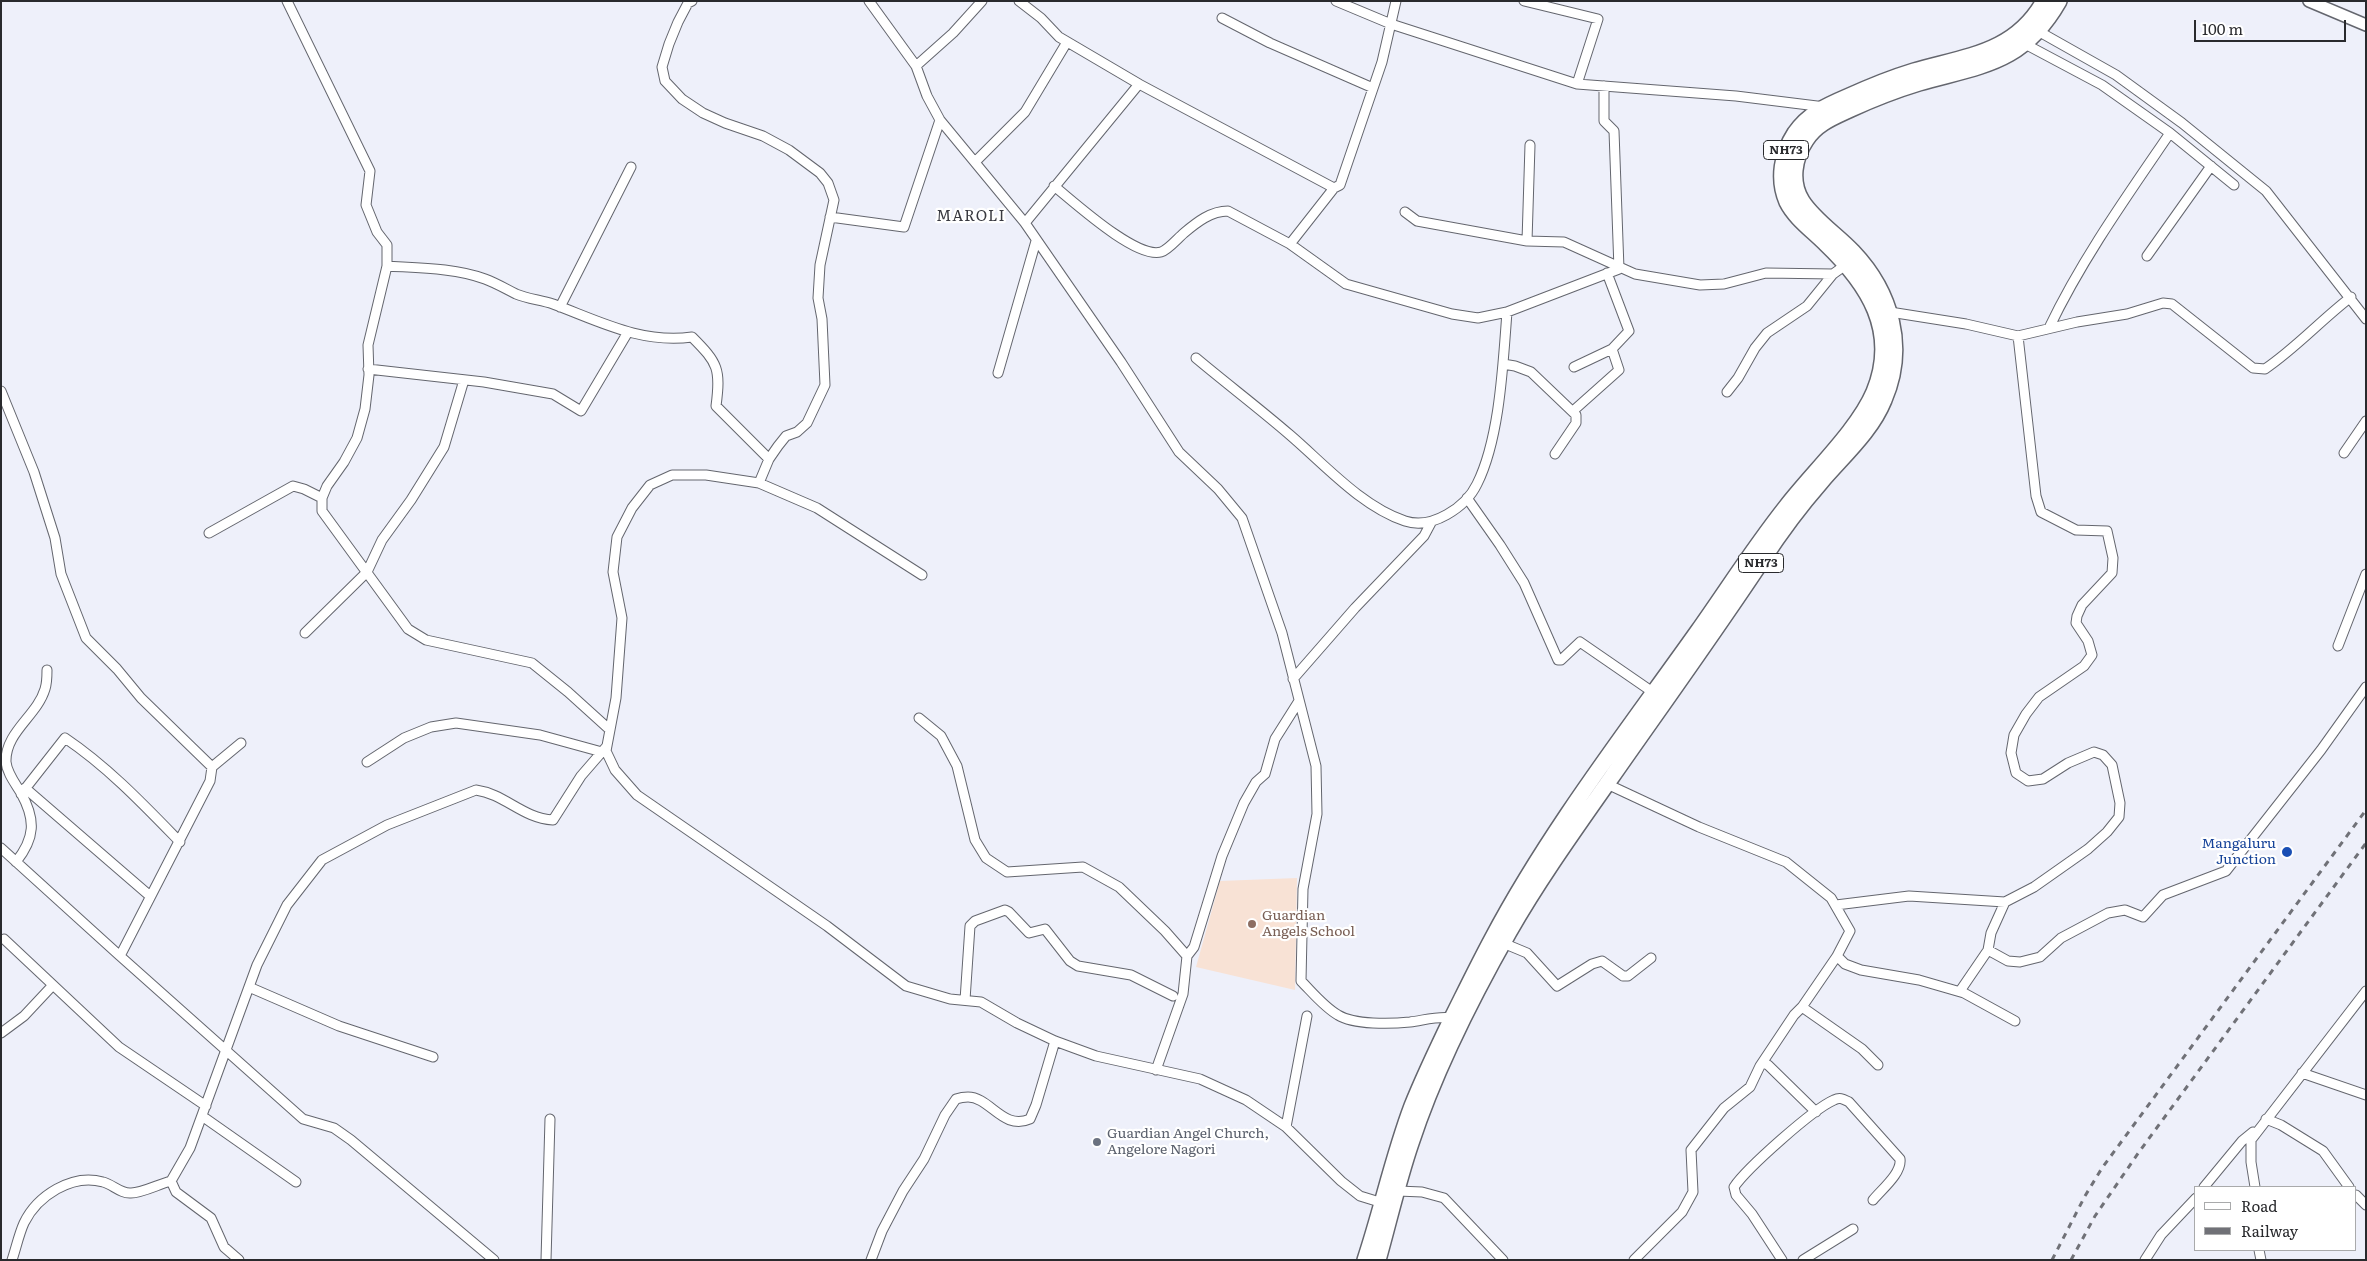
<!DOCTYPE html>
<style>
body{margin:0}
#map{position:relative;width:2367px;height:1261px;overflow:hidden;background:#eef0fa;font-family:Literata,serif}
canvas{display:block}
.frame{position:absolute;inset:0;border:2px solid #292a2d;pointer-events:none}
.legend{position:absolute;left:2194px;top:1186px;width:162px;height:65px;box-sizing:border-box;background:#fff;border:1px solid #a9aaab;margin:0;padding:6px 9px;list-style:none;font-size:15px;color:#292a2d}
.legend li{display:flex;align-items:center;gap:10px;height:25px}
.legend b{width:25px;border:1px solid #a9aaab}
.scale{position:absolute;left:2194px;top:20px;width:152px;height:22px;box-sizing:border-box;border:2px solid #292a2d;border-top:0;padding-left:6px;font-size:15px;line-height:18px;white-space:nowrap;color:#292a2d;-webkit-text-stroke:4px #fff;paint-order:stroke}
</style>
<div id="map">
<canvas width="2367" height="1261"></canvas>
<div class="frame"></div>
<ul class="legend">
<li><b style="height:6px;background:#fff"></b>Road</li>
<li><b style="height:6px;background:#707177"></b>Railway</li>
</ul>
<div class="scale">100 m</div>
</div>
<script>
const context = document.querySelector('canvas').getContext('2d');
context.lineJoin = 'round';
function paint(path, color) { context.fillStyle = color; context.fill(path, 'evenodd'); }
function trace(path, color, width, dash) { context.strokeStyle = color; context.lineWidth = width; context.lineCap = dash ? 'butt' : 'round'; context.setLineDash(dash || []); context.stroke(path); }
function write(font, color, halo, rows, align = 'center') {
  context.font = font + ' Literata,serif'; context.lineWidth = 4.5; context.setLineDash([]); context.textBaseline = 'middle'; context.strokeStyle = halo; context.fillStyle = color; for (const [text, x, y, turn = 0] of rows) {
    context.save(); context.translate(x, y); context.rotate((+turn || 0) * Math.PI / 180); context.textAlign = isNaN(turn) ? turn : align; if (halo) context.strokeText(text, 0, 0); context.fillText(text, 0, 0); context.restore();
  }
}
paint(new Path2D(`
 M 1297,878 L 1295,990 L 1196,967 L 1220,881 Z`), '#f8e2d5');
const minor = new Path2D(`
 M 287,1 L 370,171 L 366,205 L 377,232 L 387,245 L 387,266 L 368,345 L 369,375 L 365,409 L 357,438 L 344,462 L 327,486 L 322,498 L 322,511 L 408,629 L 426,640 L 532,663 L 568,692 L 610,730
 M 692,1 L 688,3 L 678,22 L 669,44 L 662,67 L 665,81 L 682,99 L 703,113 L 725,123 L 763,136 L 789,150 L 820,173 L 828,183 L 834,200 L 820,265 L 818,298 L 822,319 L 825,385 L 807,423 L 797,432 L 786,436 L 778,446 L 769,459 L 759,483
 M 869,1 L 916,66 L 927,96 L 940,120 L 1025,223 L 1121,362 L 1179,452 L 1218,489 L 1242,518 L 1282,633 L 1316,766 L 1317,814 L 1303,889 L 1301,981 C 1312,992 1324,1007 1338,1015 C 1354,1025 1391,1024 1410,1022 C 1425,1020 1438,1016 1452,1018
 M 1019,1 L 1041,18 L 1059,37 L 1139,84
 M 1336,1 L 1391,24 L 1577,84 L 1736,96 L 1825,107
 M 1524,1 L 1598,19 L 1577,84
 M 1222,18 L 1270,43 L 1373,88
 M 2038,31 L 2116,75 L 2182,123 L 2266,191 L 2366,319
 M 2025,44 L 2102,85 L 2170,133 C 2127,196 2082,259 2049,328
 M 916,66 L 953,33 L 982,1
 M 2170,133 L 2234,185
 M 975,162 L 1025,112 L 1067,42
 M 1054,186 C 1074,202 1136,259 1161,252 C 1168,250 1178,238 1184,233 C 1197,222 1211,211 1228,211 L 1290,244
 M 1334,188 L 1290,244 L 1346,284 L 1452,314 L 1478,318 L 1507,312 L 1619,269 L 1614,131 L 1604,121 L 1604,86
 M 1405,212 L 1417,221 L 1527,241 L 1564,242 L 1635,274 L 1700,285 L 1724,284 L 1766,273 L 1833,274 L 1847,264
 M 830,217 L 904,227 L 940,120
 M 1025,223 L 1139,84 L 1334,188 L 1340,185 L 1382,62 L 1396,1
 M 1527,241 L 1530,145
 M 2147,256 L 2211,166
 M 387,266 C 419,268 455,268 485,279 C 496,283 506,289 516,294 C 528,299 541,300 553,304 C 599,321 641,344 692,337 C 718,363 721,369 716,406 L 769,459
 M 560,307 L 631,167
 M 1890,312 L 1966,324 L 2018,336 L 2077,322 L 2127,314 L 2163,303 L 2172,304 L 2253,368 L 2265,369 C 2296,348 2321,320 2351,297
 M 1196,358 C 1227,384 1260,409 1290,435 C 1325,465 1361,506 1405,521 C 1432,530 1466,507 1477,484 C 1500,438 1503,363 1507,312
 M 1503,364 L 1515,366 L 1531,372 L 1576,415 L 1576,423 L 1555,454
 M 1574,367 L 1612,349
 M 368,369 L 484,382 L 553,394 L 581,411 L 628,332
 M 998,373 L 1036,241
 M 1,391 L 34,472 L 55,538 L 61,574 L 86,638 L 117,669 L 141,698 L 212,767 L 210,781 L 120,956 L 303,1119 L 334,1128 L 351,1140 L 494,1260
 M 1727,392 L 1738,378 L 1755,348 L 1767,333 L 1807,306 L 1833,274
 M 1573,411 L 1619,370 L 1612,349 L 1629,331 L 1607,273
 M 2344,453 L 2366,421
 M 1467,498 L 1500,545 L 1524,583 L 1558,660 L 1561,660 L 1580,642 L 1654,693
 M 209,533 L 293,486 L 304,489 L 322,498
 M 922,575 L 817,508 L 759,483 L 706,475 L 672,475 L 650,485 L 632,508 L 617,537 L 613,572 L 622,618 L 616,698 L 606,751 L 615,770 L 637,795 L 827,926 L 906,986 L 950,999 L 981,1002 L 1017,1023 L 1055,1041 L 1096,1056 L 1200,1079 L 1246,1100 L 1286,1127 L 1341,1181 L 1360,1196 L 1386,1204
 M 305,633 L 367,572 L 382,540 L 411,500 L 444,447 L 464,380
 M 2338,646 L 2366,574
 M 1293,679 L 1355,608 L 1424,536 L 1432,521
 M 919,718 L 941,736 L 957,766 L 975,840 L 986,858 L 1007,872 L 1083,867 L 1119,887 L 1165,931 L 1187,956 L 1183,994 L 1156,1070
 M 367,762 L 404,738 L 431,727 L 456,723 L 540,735 L 602,752
 M 212,767 L 241,743
 M 1607,784 L 1699,827 L 1786,862 L 1831,898 L 1850,931 L 1837,956 L 1802,1007 L 1794,1015 L 1760,1066 L 1750,1087 L 1724,1108 L 1691,1150 L 1693,1192 L 1682,1212 L 1634,1260
 M 25,788 L 150,896
 M 21,794 L 65,738 C 108,767 144,805 180,842
 M 1,848 L 120,956
 M 16,862 C 35,838 36,820 21,793 C 15,783 7,773 6,762 C 5,732 37,716 45,689 C 47,683 47,676 47,670
 M 1836,905 L 1909,896 L 2005,902
 M 4,939 L 119,1047 L 206,1106
 M 1503,943 L 1527,953 L 1557,986 L 1592,964 L 1602,961 L 1623,976 L 1628,976 L 1651,958
 M 1988,950 L 1991,933 L 2005,902 L 2034,887 L 2088,849 L 2107,832 L 2119,817 L 2120,803 L 2112,765 L 2103,755 L 2094,752 L 2068,763 L 2043,779 L 2028,781 L 2016,773 L 2011,753 L 2014,735 L 2026,714 L 2039,697 L 2084,666 L 2092,655 L 2088,641 L 2076,623 L 2077,616 L 2082,605 L 2112,573 L 2113,558 L 2107,531 L 2076,530 L 2041,512 L 2036,496 L 2018,336
 M 1187,956 L 1194,947 L 1222,856 L 1244,803 L 1256,782 L 1265,774 L 1275,739 L 1299,701
 M 1837,956 L 1845,964 L 1861,970 L 1919,980 L 1964,993 L 2015,1021
 M 249,987 L 339,1026 L 433,1057
 M 1960,991 L 1988,950 L 2008,961 L 2020,962 L 2040,957 L 2061,938 L 2108,913 L 2125,910 L 2143,917 L 2163,895 L 2226,871 L 2321,750 L 2366,687
 M 965,1000 L 970,926 L 975,921 L 1005,910 L 1009,912 L 1029,933 L 1045,929 L 1070,961 L 1078,966 L 1131,975 L 1173,996
 M 1802,1007 L 1862,1049 L 1878,1065
 M 1,1033 L 24,1016 L 53,985
 M 1763,1063 L 1768,1065 L 1816,1112
 M 2302,1073 L 2366,1095
 M 202,1116 L 296,1182
 M 2266,1119 L 2281,1125 L 2323,1151 L 2349,1187
 M 1286,1127 L 1307,1016
 M 2204,1187 L 2242,1141 L 2253,1132
 M 2255,1187 L 2251,1162 L 2251,1140 L 2366,991
 M 1398,1191 L 1422,1192 L 1444,1198 L 1503,1260
 M 2356,1195 L 2366,1205
 M 2259,1250 L 2261,1260
 M 12,1260 C 16,1248 19,1234 24,1223 C 37,1196 72,1173 103,1182 C 112,1184 121,1194 131,1193 C 142,1193 159,1184 171,1181
 M 239,1260 L 224,1247 L 211,1218 L 176,1192 L 171,1181 L 190,1148 L 257,965 L 287,905 L 322,860 L 387,825 L 476,790 C 505,794 522,818 553,820 L 581,776 L 607,746
 M 546,1260 L 550,1119
 M 871,1260 L 882,1231 L 903,1191 L 924,1159 L 945,1115 L 956,1099 C 959,1098 964,1097 968,1097 C 990,1097 1003,1131 1030,1119 L 1036,1105 L 1055,1041
 M 1782,1260 L 1752,1214 L 1736,1195 L 1734,1187 C 1747,1168 1813,1109 1834,1100 C 1840,1097 1843,1099 1849,1102 L 1900,1159 C 1902,1173 1882,1189 1873,1200
 M 1803,1260 L 1853,1229
 M 2145,1260 L 2161,1235 L 2196,1198`);
const tertiary = new Path2D(`
 M 2309,1 L 2366,25`);
const trunk = new Path2D(`
 M 1365,1260 C 1382,1209 1393,1156 1412,1106 C 1424,1076 1438,1047 1452,1018 C 1465,992 1478,965 1492,939 C 1549,831 1627,731 1698,631 C 1727,590 1755,546 1786,507 C 1812,473 1858,430 1874,392 C 1899,331 1868,284 1825,243 C 1812,230 1795,218 1787,202 C 1777,179 1782,153 1795,133 C 1808,114 1826,106 1847,97 C 1869,87 1891,78 1914,71 C 1966,56 2015,53 2044,1
 M 1378,1260 C 1389,1221 1398,1181 1411,1143 C 1435,1070 1471,999 1509,932 C 1540,878 1576,828 1611,778 C 1662,705 1714,633 1763,559 C 1780,533 1800,506 1821,482 C 1843,456 1871,432 1884,400 C 1907,347 1891,292 1853,252 C 1837,235 1814,220 1802,201 C 1790,182 1794,158 1806,140 C 1817,123 1834,117 1851,109 C 1873,99 1896,90 1919,83 C 1982,65 2023,64 2059,1`);
trace(minor, '#64666e', 11);
trace(tertiary, '#64666e', 14);
trace(trunk, '#64666e', 18);
trace(minor, '#fff', 9);
trace(tertiary, '#fff', 11);
trace(trunk, '#fff', 15);
trace(new Path2D(`
 M 2052,1260 L 2085,1196 L 2102,1168 L 2366,810
 M 2071,1260 L 2095,1216 L 2139,1152 L 2366,843`), '#707177', 3, [6, 6]);
for (const [x, y, r, color] of [
 [2287,852,6,"#1a4fb4"],
 [1252,924,5,"#8d6e63"],
 [1097,1142,5,"#6b7280"]
]) { const dot = new Path2D(); dot.arc(x, y, r, 0, 2 * Math.PI); context.fillStyle = color; context.fill(dot); trace(dot, '#fff', 2); }
for (const [x, y, w] of [
 [1786,150,45],
 [1761,563,45]
]) { const box = new Path2D(); box.roundRect(x - w / 2, y - 9.5, w, 19, 4); context.fillStyle = '#fff'; context.fill(box); trace(box, '#292a2d', 1); }
write('bold 12px', '#292a2d', null, [
 ["NH73",1786,150],
 ["NH73",1761,563]
]);
write('14px', '#164399', '#fff', [
 ["Mangaluru",2276,844],
 ["Junction",2276,860]
], 'right');
write('14px', '#785e54', '#fff', [
 ["Guardian",1262,916],
 ["Angels School",1262,932]
], 'left');
write('14px', '#5b616d', '#fff', [
 ["Guardian Angel Church,",1107,1134],
 ["Angelore Nagori",1107,1150]
], 'left');
context.letterSpacing = '1px';
write('15px', '#383940', '#fff', [
 ["MAROLI",971,217]
]);
context.letterSpacing = '0px';
</script>
